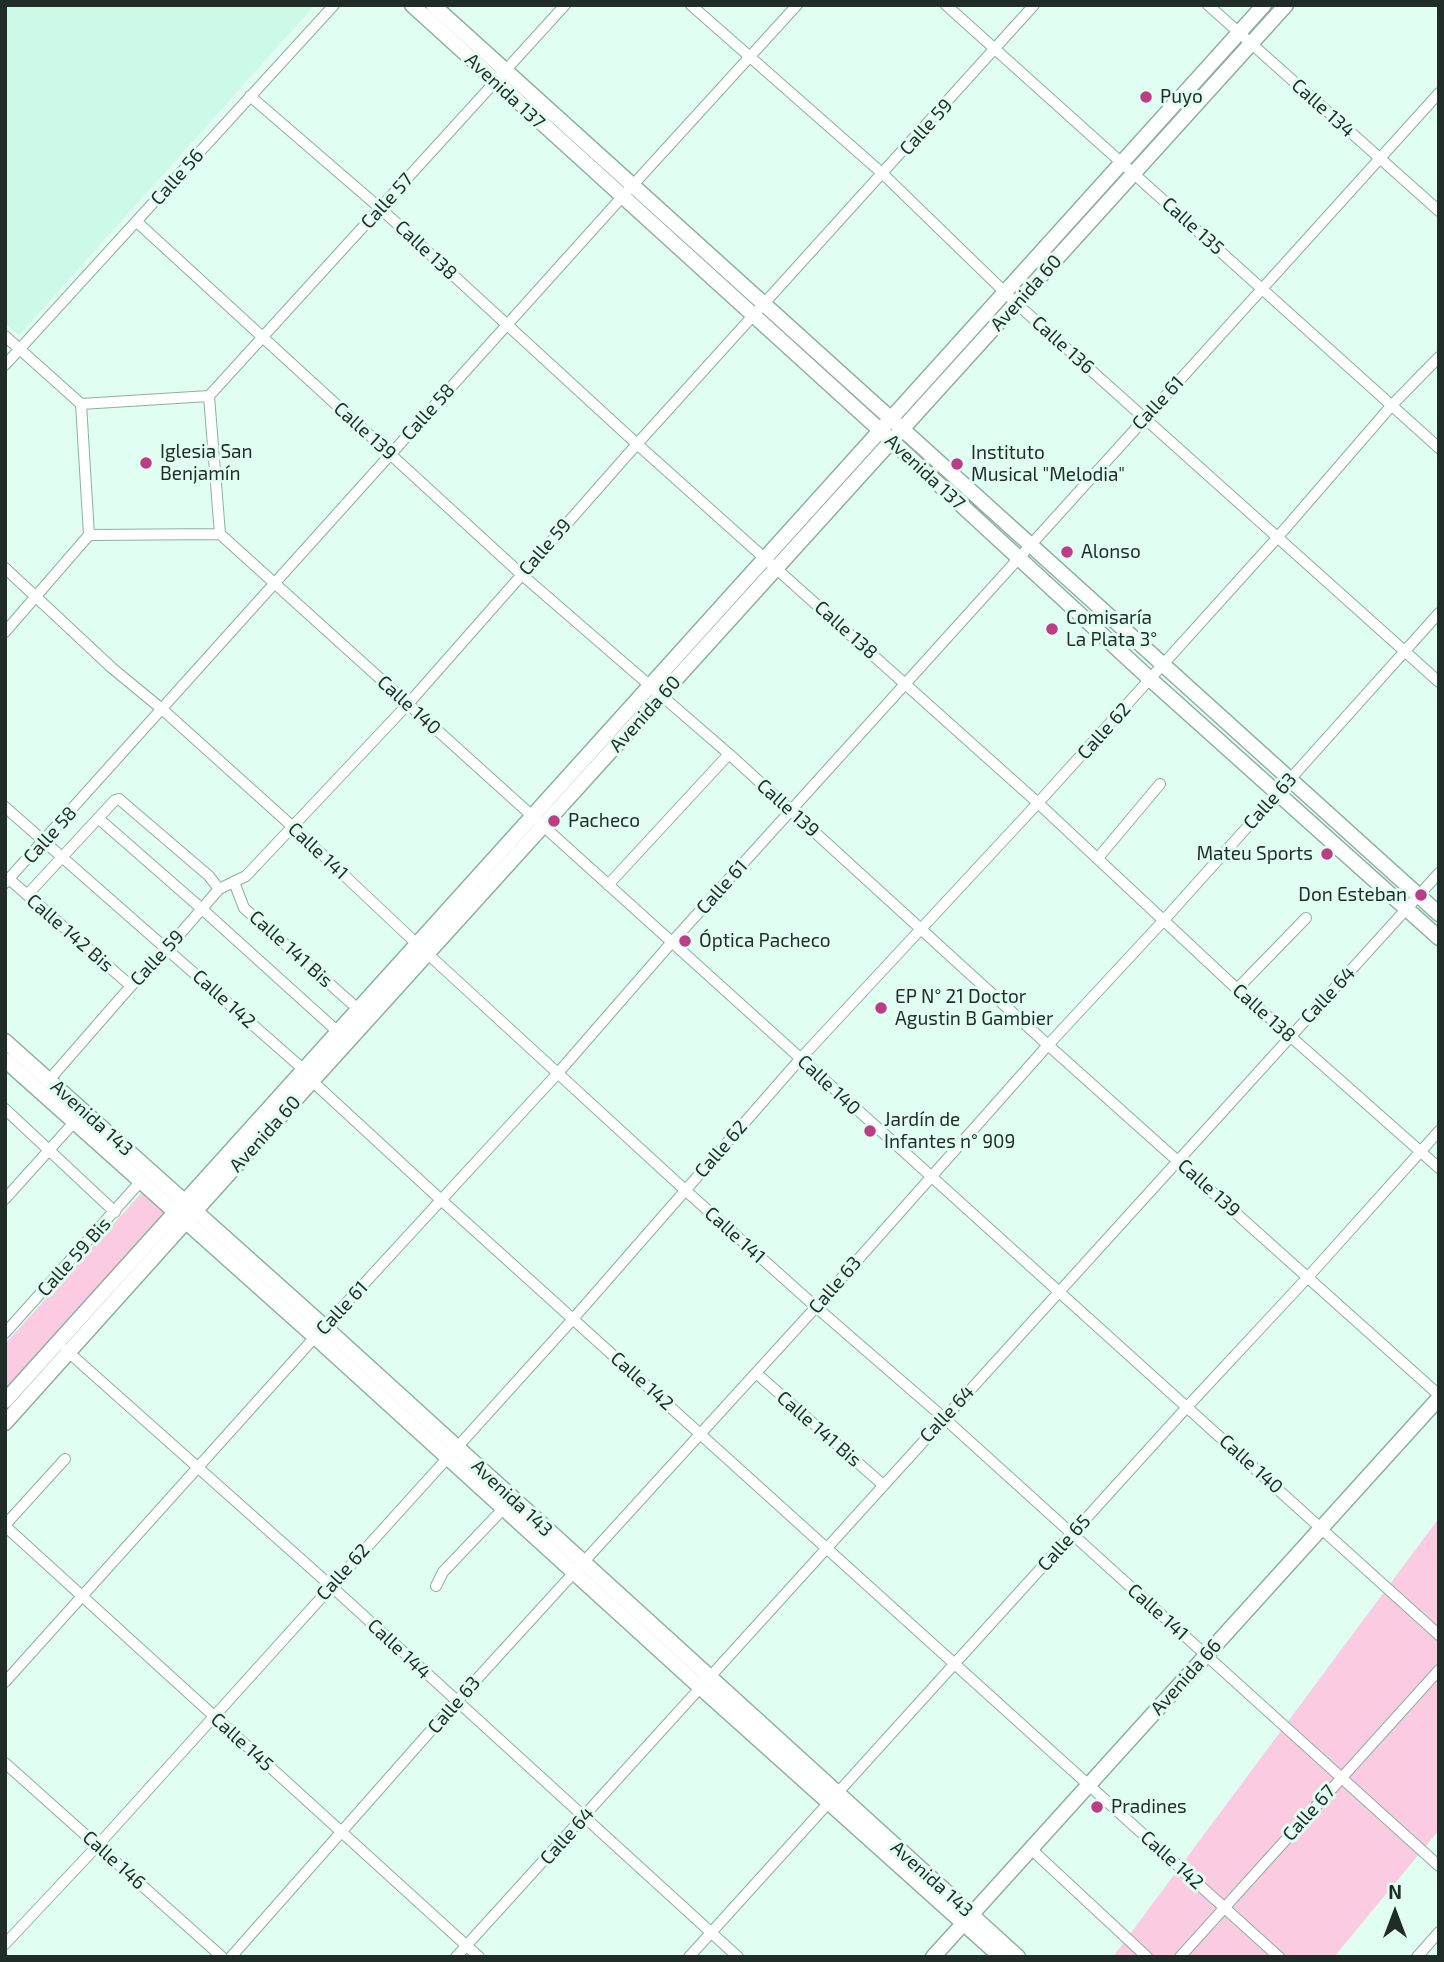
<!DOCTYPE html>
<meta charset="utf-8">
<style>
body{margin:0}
#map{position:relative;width:1444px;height:1962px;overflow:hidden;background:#e1fef2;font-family:"Exo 2",sans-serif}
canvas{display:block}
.frame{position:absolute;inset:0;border:7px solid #1f2c27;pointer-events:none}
.north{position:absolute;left:1360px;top:1878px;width:70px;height:70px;-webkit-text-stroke:5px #e1fef2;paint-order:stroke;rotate:0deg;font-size:19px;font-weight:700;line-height:28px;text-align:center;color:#1f2c27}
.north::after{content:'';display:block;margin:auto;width:24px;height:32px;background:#1f2c27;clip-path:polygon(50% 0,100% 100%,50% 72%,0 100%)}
</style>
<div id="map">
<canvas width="1444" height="1962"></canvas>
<div class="frame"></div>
<div class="north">N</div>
</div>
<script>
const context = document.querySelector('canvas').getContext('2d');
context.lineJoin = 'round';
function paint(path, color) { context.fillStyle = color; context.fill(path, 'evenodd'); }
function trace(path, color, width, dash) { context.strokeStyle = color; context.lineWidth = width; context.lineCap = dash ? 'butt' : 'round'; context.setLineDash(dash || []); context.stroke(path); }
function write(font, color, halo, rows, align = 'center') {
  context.font = font + ' "Exo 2",sans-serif'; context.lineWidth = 6; context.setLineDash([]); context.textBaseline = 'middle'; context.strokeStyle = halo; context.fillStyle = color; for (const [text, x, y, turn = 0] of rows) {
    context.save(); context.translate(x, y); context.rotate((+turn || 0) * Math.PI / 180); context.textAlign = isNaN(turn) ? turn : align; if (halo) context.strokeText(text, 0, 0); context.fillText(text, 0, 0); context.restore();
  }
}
paint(new Path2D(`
 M 5,5 L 315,5 L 19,335 L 5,323 Z`), '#ccf9e8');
paint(new Path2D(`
 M 146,1188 L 174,1213 L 5,1400 L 5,1344 Z
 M 1439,1518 L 1439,1830 L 1334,1957 L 1113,1957 Z`), '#facbe1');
const street = new Path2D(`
 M 691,5 L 883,174 L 1017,304 L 1439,682
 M 946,5 L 1439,448
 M 1208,5 L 1439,211
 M 250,96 L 381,209 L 637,444 L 1038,803 L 1237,989 L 1439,1168
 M 137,222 L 521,574 L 729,754 L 1048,1045 L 1439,1395
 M 5,336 L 81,404
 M 5,365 L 334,5
 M 209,396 L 565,5
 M 209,396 L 220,534
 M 81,404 L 89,535 L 220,534
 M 81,404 L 209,396
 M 220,534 L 1439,1635
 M 5,568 L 112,668 L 163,710 L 293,827 L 417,944 L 685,1190 L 816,1307 L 944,1418 L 1439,1866
 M 5,632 L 89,535
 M 5,807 L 303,1069 L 312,1081 L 440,1199 L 1279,1957
 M 98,818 L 202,909 L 337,1031
 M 1098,858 L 1160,784
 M 9,879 L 131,986
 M 234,882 L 244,908 L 358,1009
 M 5,883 L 622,197 L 797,5
 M 608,885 L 729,754
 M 27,895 L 115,800 L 119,799 L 209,876 L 219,889
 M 1237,989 L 1306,918
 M 49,1080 L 131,986 L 167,949 L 219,889 L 246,876 L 408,704 L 637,444 L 1034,5
 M 5,1109 L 115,1212
 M 5,1199 L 77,1119
 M 5,1333 L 141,1181
 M 66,1350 L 331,1586 L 738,1957
 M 756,1373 L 882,1484
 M 5,1525 L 65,1459
 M 5,1526 L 479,1957
 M 436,1586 L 443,1572 L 503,1509
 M 5,1682 L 315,1337 L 558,1073 L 672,942 L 1439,93
 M 5,1763 L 222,1957
 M 1031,1849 L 1147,1957
 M 5,1944 L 98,1845 L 573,1319 L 801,1058 L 1038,803 L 1277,538 L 1392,405 L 1439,357
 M 231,1957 L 456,1702 L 816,1307 L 1048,1045 L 1164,920 L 1439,613
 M 456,1957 L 1439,873
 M 689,1957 L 1187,1407 L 1308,1277 L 1439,1131
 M 1180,1957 L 1439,1670
 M 1417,1957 L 1439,1932`);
const secondary = new Path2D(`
 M 412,5 L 881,431 L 1150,679 L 1439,938
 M 433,5 L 1439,914
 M 5,1041 L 325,1327 L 1018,1957
 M 5,1060 L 315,1337 L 701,1688 L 1001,1957
 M 5,1401 L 1264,5
 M 5,1423 L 312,1081 L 1286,5
 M 933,1957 L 1439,1398`);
trace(street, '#8dafa2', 12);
trace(secondary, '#8dafa2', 17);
trace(street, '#fff', 10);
trace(secondary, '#fff', 14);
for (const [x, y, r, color] of [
 [1146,97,7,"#bd3c86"],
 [146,463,7,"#bd3c86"],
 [957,464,7,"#bd3c86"],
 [1067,552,7,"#bd3c86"],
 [1052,629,7,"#bd3c86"],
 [554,821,7,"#bd3c86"],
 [1327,854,7,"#bd3c86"],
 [1421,895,7,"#bd3c86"],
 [685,941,7,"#bd3c86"],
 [881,1008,7,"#bd3c86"],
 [870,1131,7,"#bd3c86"],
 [1097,1807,7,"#bd3c86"]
]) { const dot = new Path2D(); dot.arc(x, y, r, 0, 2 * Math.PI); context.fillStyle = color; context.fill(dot); trace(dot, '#e1fef2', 2.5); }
write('19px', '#1f2c27', '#e1fef2', [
 ["Avenida 137",505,91,43],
 ["Calle 134",1323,108,42],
 ["Calle 59",926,127,-48],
 ["Calle 56",177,177,-48],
 ["Calle 57",387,201,-48],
 ["Calle 135",1193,226,42],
 ["Calle 138",426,250,43],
 ["Avenida 60",1026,293,-48],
 ["Calle 136",1063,345,42],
 ["Calle 61",1158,403,-47],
 ["Calle 58",428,412,-48],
 ["Calle 139",365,431,42],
 ["Avenida 137",925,472,43],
 ["Calle 59",545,547,-49],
 ["Calle 138",846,630,42],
 ["Calle 140",409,705,42],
 ["Avenida 60",645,714,-48],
 ["Calle 62",1104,731,-48],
 ["Calle 63",1270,801,-48],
 ["Calle 139",788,808,42],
 ["Calle 58",50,835,-48],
 ["Calle 141",318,851,43],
 ["Calle 61",722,887,-48],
 ["Calle 142 Bis",70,933,41],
 ["Calle 141 Bis",291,949,42],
 ["Calle 59",157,958,-47],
 ["Calle 64",1328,995,-47],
 ["Calle 142",224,999,42],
 ["Calle 138",1264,1013,42],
 ["Calle 140",829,1085,43],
 ["Avenida 143",92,1118,42],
 ["Avenida 60",265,1134,-48],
 ["Calle 62",721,1149,-49],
 ["Calle 139",1209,1188,42],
 ["Calle 141",735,1235,42],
 ["Calle 59 Bis",74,1257,-48],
 ["Calle 63",835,1285,-49],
 ["Calle 61",342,1308,-47],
 ["Calle 142",642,1381,42],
 ["Calle 64",947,1414,-47],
 ["Calle 141 Bis",819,1429,41],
 ["Calle 140",1251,1464,42],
 ["Avenida 143",512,1498,43],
 ["Calle 65",1064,1543,-48],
 ["Calle 62",343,1572,-48],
 ["Calle 141",1158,1612,42],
 ["Calle 144",399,1649,43],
 ["Avenida 66",1186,1677,-48],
 ["Calle 63",454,1705,-49],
 ["Calle 145",242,1742,42],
 ["Calle 67",1309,1813,-48],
 ["Calle 64",567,1836,-48],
 ["Calle 146",114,1860,42],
 ["Calle 142",1172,1860,42],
 ["Avenida 143",932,1879,42]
]);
write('19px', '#1f2c27', '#e1fef2', [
 ["Puyo",1160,97],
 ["Iglesia San",160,452],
 ["Benjamín",160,474],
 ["Instituto",971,453],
 ["Musical \"Melodia\"",971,475],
 ["Alonso",1081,552],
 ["Comisaría",1066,618],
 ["La Plata 3°",1066,640],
 ["Pacheco",568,821],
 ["Mateu Sports",1313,854,"right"],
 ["Don Esteban",1407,895,"right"],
 ["Óptica Pacheco",699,941],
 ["EP N° 21 Doctor",895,997],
 ["Agustin B Gambier",895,1019],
 ["Jardín de",884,1120],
 ["Infantes n° 909",884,1142],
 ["Pradines",1111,1807]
], 'left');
</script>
